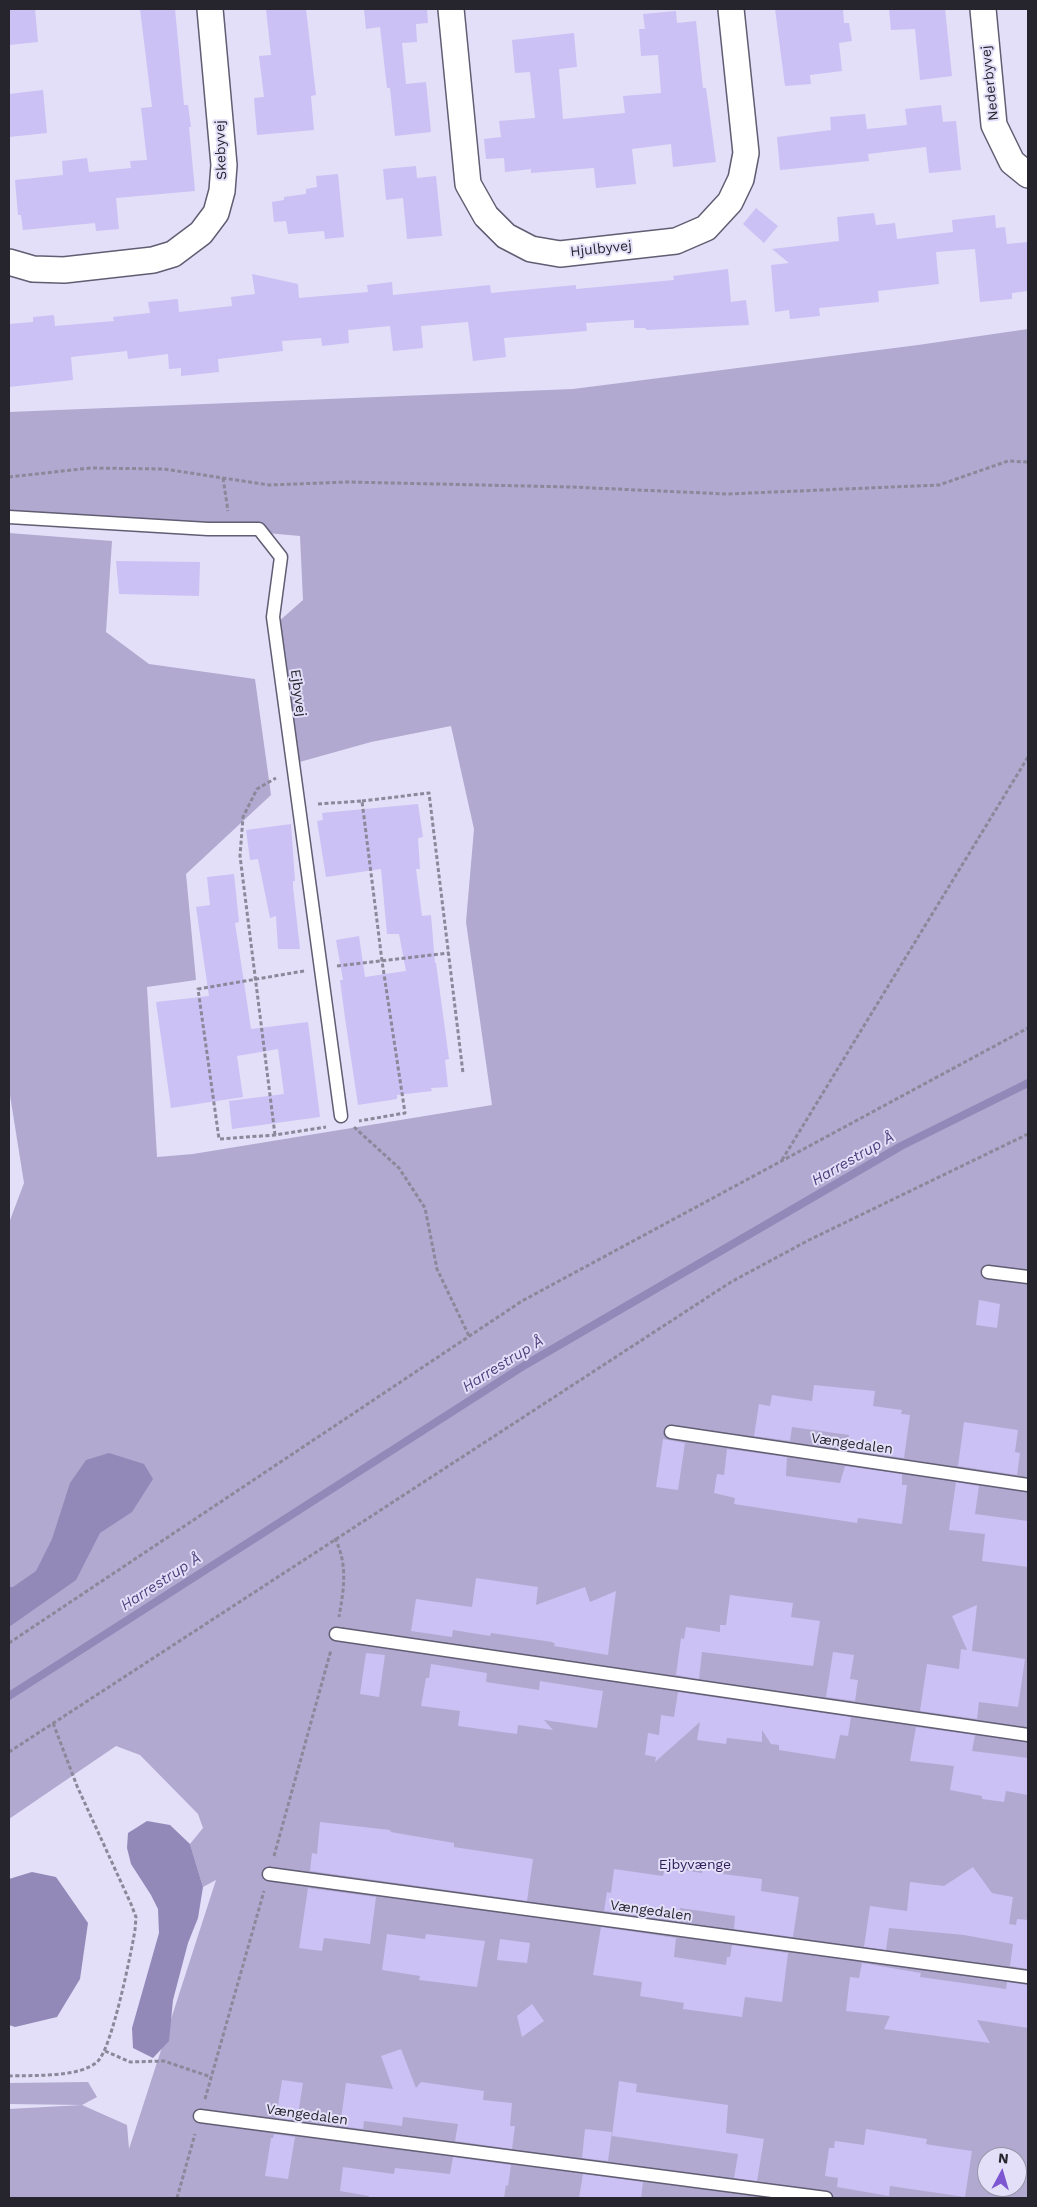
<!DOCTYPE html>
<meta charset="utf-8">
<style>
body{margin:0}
#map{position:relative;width:1037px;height:2207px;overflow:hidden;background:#e3dff8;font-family:"Work Sans",sans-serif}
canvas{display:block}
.frame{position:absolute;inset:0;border:10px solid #26252e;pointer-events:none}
.north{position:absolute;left:977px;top:2147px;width:50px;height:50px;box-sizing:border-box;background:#e3dff8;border:1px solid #9795a7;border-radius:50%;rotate:6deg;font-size:14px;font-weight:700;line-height:20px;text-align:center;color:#26252e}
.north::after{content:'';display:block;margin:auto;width:18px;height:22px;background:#7c57d1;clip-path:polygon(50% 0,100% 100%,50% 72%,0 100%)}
</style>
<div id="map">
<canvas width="1037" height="2207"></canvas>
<div class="frame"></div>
<div class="north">N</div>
</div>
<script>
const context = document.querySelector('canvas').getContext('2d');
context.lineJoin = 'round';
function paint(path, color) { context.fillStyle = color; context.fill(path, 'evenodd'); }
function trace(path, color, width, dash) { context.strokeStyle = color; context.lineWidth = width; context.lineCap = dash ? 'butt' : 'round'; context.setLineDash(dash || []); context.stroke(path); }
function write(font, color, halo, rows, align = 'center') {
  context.font = font + ' "Work Sans",sans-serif'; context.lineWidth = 4; context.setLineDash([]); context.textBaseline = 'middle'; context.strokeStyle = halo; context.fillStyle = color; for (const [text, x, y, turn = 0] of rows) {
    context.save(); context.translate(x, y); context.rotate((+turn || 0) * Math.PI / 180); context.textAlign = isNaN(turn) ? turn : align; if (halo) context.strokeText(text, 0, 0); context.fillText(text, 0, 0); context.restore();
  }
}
paint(new Path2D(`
 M 1028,329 L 1028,2198 L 9,2198 L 9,2109 L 82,2105 L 127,2125 L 129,2149 L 216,1880 L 203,1887 L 190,1844 L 203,1828 L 198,1814 L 140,1755 L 116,1746 L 9,1819 L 9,1223 L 24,1183 L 9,1089 L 9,533 L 112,541 L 106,632 L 149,664 L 255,679 L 271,795 L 186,874 L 196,980 L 147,987 L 157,1157 L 193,1154 L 492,1105 L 466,922 L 474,829 L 451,726 L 371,742 L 296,763 L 277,623 L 303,600 L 300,536 L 9,510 L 9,412 L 573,389 L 918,345 ZM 987,2157 L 1017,2157 L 1017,2187 L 987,2187 Z
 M 88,2082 L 97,2097 L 82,2105 L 9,2104 L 9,2083 Z`), '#b1a9d0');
paint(new Path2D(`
 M 109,1453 L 144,1464 L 153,1479 L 132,1512 L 100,1533 L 76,1580 L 9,1627 L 9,1587 L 13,1587 L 36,1571 L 52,1539 L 70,1483 L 86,1460 Z
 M 147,1821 L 170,1825 L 190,1844 L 203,1887 L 198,1918 L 188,1943 L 173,2000 L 169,2041 L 153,2058 L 133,2048 L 132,2028 L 159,1933 L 158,1909 L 151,1895 L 131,1864 L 127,1848 L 128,1833 Z
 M 32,1872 L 56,1877 L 88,1923 L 80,1979 L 57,2017 L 15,2027 L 9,2025 L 9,1879 Z`), '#9289b9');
trace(new Path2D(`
 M 9,1696 L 525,1365 L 901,1146 L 1028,1083`), '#9289b9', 8);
paint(new Path2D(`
 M 9,9 L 35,9 L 38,42 L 9,45 Z
 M 140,9 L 175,9 L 184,105 L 188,105 L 191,127 L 189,127 L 195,191 L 116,198 L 119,229 L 96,231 L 95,223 L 23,230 L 21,215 L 18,215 L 15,180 L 63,175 L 62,161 L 87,158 L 89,172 L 131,168 L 130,161 L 147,160 L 141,108 L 152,107 Z
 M 266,9 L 306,9 L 316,95 L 311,96 L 314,130 L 257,135 L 254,98 L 264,97 L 259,56 L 271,55 Z
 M 364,9 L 427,9 L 428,23 L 416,24 L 417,42 L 402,43 L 406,84 L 426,82 L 431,132 L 395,136 L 390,88 L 387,88 L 380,27 L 366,29 Z
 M 775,9 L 843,9 L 844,23 L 849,23 L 852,41 L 839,43 L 842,71 L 810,75 L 811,84 L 785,86 Z
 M 889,9 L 945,9 L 952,76 L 920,80 L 915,29 L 891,30 Z
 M 676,11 L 677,23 L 696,21 L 703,88 L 706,88 L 716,162 L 673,167 L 671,144 L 632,149 L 636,184 L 596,188 L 594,168 L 531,173 L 531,169 L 505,172 L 504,158 L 486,159 L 484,139 L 501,137 L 499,121 L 535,118 L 530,72 L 515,73 L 512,40 L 574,33 L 577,67 L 559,69 L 563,119 L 625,113 L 623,96 L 661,93 L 658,55 L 641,56 L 639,29 L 645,29 L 643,14 Z
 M 43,90 L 47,133 L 9,137 L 9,94 Z
 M 941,105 L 943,122 L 956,121 L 961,170 L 929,173 L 926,147 L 868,154 L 869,161 L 780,170 L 777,137 L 831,130 L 830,117 L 865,114 L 867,129 L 907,125 L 905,109 Z
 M 416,166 L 417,178 L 436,176 L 442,236 L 407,239 L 403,198 L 386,200 L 383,169 Z
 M 338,174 L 344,237 L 325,239 L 324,231 L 288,234 L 286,221 L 274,222 L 272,202 L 284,200 L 284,197 L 306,194 L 306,189 L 317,187 L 316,176 Z
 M 756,208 L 778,226 L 764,243 L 743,224 Z
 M 874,213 L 876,225 L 895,223 L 897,239 L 953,232 L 952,220 L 995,215 L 996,228 L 1005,227 L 1007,244 L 1028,242 L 1028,291 L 1012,293 L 1012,299 L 980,302 L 975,249 L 936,252 L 939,284 L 878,291 L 879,302 L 819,308 L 820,316 L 790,319 L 789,310 L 775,312 L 771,265 L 789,263 L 772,249 L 839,241 L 837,217 Z
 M 728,269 L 731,302 L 746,300 L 749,325 L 647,330 L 645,328 L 634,328 L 634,320 L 586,323 L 587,331 L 504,338 L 506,357 L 473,361 L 468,322 L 421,326 L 423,348 L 393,351 L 390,326 L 348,330 L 349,343 L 322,346 L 321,338 L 282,341 L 283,351 L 218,359 L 219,372 L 181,376 L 181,368 L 169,369 L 168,354 L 128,359 L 127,351 L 71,357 L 73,380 L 9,387 L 9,324 L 33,322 L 33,317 L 54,315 L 55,326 L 114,321 L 113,317 L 150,313 L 148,302 L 178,299 L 179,312 L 232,306 L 231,297 L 255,294 L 252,274 L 298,284 L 299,298 L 368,292 L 367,285 L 392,282 L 393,295 L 490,285 L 491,293 L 576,285 L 576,289 L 674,280 L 673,276 Z
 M 116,561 L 200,562 L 199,596 L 119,594 Z
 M 418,804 L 423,837 L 418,838 L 420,869 L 416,869 L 422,916 L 431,915 L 435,963 L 436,963 L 449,1059 L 445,1060 L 448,1087 L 431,1088 L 432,1091 L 397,1095 L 397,1099 L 358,1105 L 345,1018 L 340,980 L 343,980 L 336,940 L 359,936 L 365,977 L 406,971 L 399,934 L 387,934 L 381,869 L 326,877 L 317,821 L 323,820 L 322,813 Z
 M 291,824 L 295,881 L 293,881 L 293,887 L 300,949 L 278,949 L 276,916 L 270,918 L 258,859 L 250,860 L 246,830 Z
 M 234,874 L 239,922 L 235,923 L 251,1029 L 308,1022 L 320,1117 L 232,1129 L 229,1101 L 284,1094 L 278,1049 L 237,1056 L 243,1097 L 171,1108 L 156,1002 L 209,996 L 196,907 L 210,905 L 207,877 Z
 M 979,1300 L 1000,1304 L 997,1328 L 976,1325 Z
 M 814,1385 L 875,1391 L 873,1406 L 902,1410 L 901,1414 L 910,1415 L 904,1458 L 847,1450 L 849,1435 L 792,1427 L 790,1441 L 754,1436 L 759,1404 L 770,1406 L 772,1395 L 812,1401 Z
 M 964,1422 L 1018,1430 L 1015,1452 L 1020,1453 L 1017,1475 L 958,1466 Z
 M 663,1439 L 685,1443 L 678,1490 L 656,1487 Z
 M 727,1449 L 787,1457 L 786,1476 L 840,1483 L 845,1466 L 902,1474 L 902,1485 L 907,1485 L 902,1524 L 858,1518 L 857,1523 L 734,1504 L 735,1498 L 714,1493 L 717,1474 L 724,1475 Z
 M 956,1482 L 979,1486 L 975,1514 L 1028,1521 L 1028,1567 L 982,1561 L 985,1534 L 949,1530 Z
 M 476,1578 L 538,1587 L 536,1605 L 585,1587 L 590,1602 L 616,1591 L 608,1655 L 554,1646 L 555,1644 L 552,1642 L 491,1633 L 490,1636 L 453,1630 L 452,1637 L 411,1631 L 416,1599 L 472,1607 Z
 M 730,1595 L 793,1603 L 791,1617 L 820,1621 L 813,1666 L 702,1652 L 699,1679 L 676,1675 L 681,1638 L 684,1639 L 686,1627 L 720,1632 L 720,1625 L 726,1625 Z
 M 977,1605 L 972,1651 L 1025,1659 L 1018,1707 L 979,1702 L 977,1719 L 920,1711 L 927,1664 L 959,1669 L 961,1649 L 967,1650 L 952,1616 Z
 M 833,1652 L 854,1655 L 850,1679 L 858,1680 L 855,1701 L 826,1697 Z
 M 366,1653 L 385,1655 L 379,1697 L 360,1694 Z
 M 431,1664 L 487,1673 L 486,1682 L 539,1690 L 540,1681 L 603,1691 L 597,1728 L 544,1720 L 553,1730 L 518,1725 L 517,1734 L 458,1726 L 460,1711 L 421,1706 L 426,1678 L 429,1678 Z
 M 678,1692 L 851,1717 L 848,1736 L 840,1735 L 835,1759 L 779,1750 L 779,1745 L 771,1744 L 762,1730 L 762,1742 L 727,1738 L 726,1744 L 697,1740 L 700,1722 L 655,1762 L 656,1757 L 645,1755 L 648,1733 L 659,1735 L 661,1715 L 674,1717 Z
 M 916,1727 L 975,1735 L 972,1751 L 1028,1758 L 1028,1795 L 1006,1791 L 1004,1802 L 982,1799 L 982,1796 L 950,1790 L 954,1766 L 910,1761 Z
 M 320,1822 L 390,1830 L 391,1832 L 454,1843 L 454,1847 L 533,1859 L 527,1901 L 310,1871 L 312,1853 L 317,1854 Z
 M 703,1863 L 724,1866 L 723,1874 L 762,1879 L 761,1891 L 799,1897 L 793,1937 L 734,1929 L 735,1916 L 680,1908 L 678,1921 L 604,1911 L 607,1892 L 611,1893 L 614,1869 L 663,1876 L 665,1867 L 702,1873 Z
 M 973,1867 L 992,1893 L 1013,1897 L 1009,1924 L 1016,1925 L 1017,1919 L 1028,1920 L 1028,1969 L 1010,1966 L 1013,1944 L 964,1935 L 889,1928 L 886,1950 L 864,1947 L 870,1906 L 907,1911 L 910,1882 L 944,1886 Z
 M 308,1888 L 376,1897 L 370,1944 L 324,1938 L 322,1951 L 299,1948 Z
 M 601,1927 L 676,1938 L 674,1957 L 726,1965 L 727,1957 L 730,1957 L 732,1945 L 788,1953 L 782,2002 L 745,1997 L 742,2017 L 683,2009 L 684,2003 L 640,1996 L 642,1982 L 593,1975 Z
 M 387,1934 L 425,1939 L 426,1934 L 485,1941 L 477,1987 L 419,1980 L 420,1976 L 382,1970 Z
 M 500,1939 L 530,1943 L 527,1963 L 497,1960 Z
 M 862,1963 L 921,1973 L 920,1977 L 1006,1989 L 1007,1982 L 1028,1985 L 1028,2028 L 977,2020 L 990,2043 L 884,2029 L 890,2016 L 846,2011 L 850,1977 L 859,1978 Z
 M 532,2004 L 544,2021 L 522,2037 L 517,2016 Z
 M 401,2049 L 416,2088 L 421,2082 L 484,2091 L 483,2100 L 512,2103 L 510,2126 L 515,2126 L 512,2149 L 455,2141 L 458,2124 L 403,2117 L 402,2126 L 364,2121 L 363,2129 L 340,2126 L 346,2083 L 393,2089 L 381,2056 Z
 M 282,2080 L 303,2083 L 297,2121 L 276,2118 Z
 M 619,2081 L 637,2084 L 636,2092 L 728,2105 L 726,2133 L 764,2139 L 757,2181 L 734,2178 L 738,2154 L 612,2136 Z
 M 585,2129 L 612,2132 L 608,2161 L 582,2158 Z
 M 866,2129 L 927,2139 L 926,2144 L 931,2145 L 972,2151 L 965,2197 L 890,2186 L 889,2196 L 837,2187 L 838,2178 L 825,2176 L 829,2148 L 834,2148 L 835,2141 L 864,2145 Z
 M 274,2134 L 295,2137 L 288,2179 L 265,2176 L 271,2138 L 273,2138 Z
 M 453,2157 L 511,2165 L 508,2186 L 506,2185 L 504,2198 L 368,2198 L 369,2196 L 340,2191 L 343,2167 L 394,2174 L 395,2168 L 450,2174 Z
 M 583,2174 L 643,2182 L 641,2198 L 579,2198 Z`), '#cbc1f4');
const service = new Path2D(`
 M 9,517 L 208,529 L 259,529 L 281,557 L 273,617 L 341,1116
 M 988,1272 L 1028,1277
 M 671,1432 L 1028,1485
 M 336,1634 L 1028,1735
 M 269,1874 L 1028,1977
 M 200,2116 L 826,2198`);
const minor = new Path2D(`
 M 451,9 L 468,184 L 486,216 L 506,236 L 531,249 L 560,254 L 676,241 L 706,228 L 730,202 L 741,179 L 746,153 L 731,9
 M 983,9 L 994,125 L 1012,162 L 1028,175
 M 9,262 L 33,269 L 64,270 L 153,260 L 173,254 L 201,233 L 216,213 L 222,191 L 224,165 L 210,9`);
trace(service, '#615d72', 15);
trace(minor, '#615d72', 28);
trace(new Path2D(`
 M 9,477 L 90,468 L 164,469 L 269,485 L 348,482 L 571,487 L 727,494 L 939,485 L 1008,461 L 1028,462
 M 223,478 L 228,511
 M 362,801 L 429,793 L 463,1073
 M 318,804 L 362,801 L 382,961 L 405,1113 L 359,1121
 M 337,966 L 449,953
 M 304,971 L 198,989 L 219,1139 L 275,1135 L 326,1127
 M 354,1127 L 399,1168 L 425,1208 L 437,1269 L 469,1336
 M 275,1135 L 240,856 L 243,817 L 257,789 L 276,778
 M 782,1160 L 1028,757
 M 335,1538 C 348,1566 344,1588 339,1617
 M 9,1643 L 522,1301 L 1028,1028
 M 9,1752 L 731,1282 L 809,1240 L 1028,1134
 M 274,1856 L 331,1650
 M 105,2051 L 130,2062 L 164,2061 L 211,2077
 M 9,2076 C 32,2075 81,2078 98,2061 C 112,2047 131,1954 135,1930 L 136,1917 L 131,1904 L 77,1786 L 53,1723
 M 205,2099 L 264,1891
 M 177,2198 L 195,2134`), '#8b889a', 3, [4, 2.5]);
trace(service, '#fff', 12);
trace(minor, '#fff', 25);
write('14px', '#26252e', '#e3dff8', [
 ["Nederbyvej",990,83,-96],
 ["Skebyvej",221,150,-92],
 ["Hjulbyvej",601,249,-6],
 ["Ejbyvej",298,693,82],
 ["Vængedalen",852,1444,8],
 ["Vængedalen",651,1911,8],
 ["Vængedalen",307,2115,8]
]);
write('14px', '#2f1d58', '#e3dff8', [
 ["Ejbyvænge",695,1865]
]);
write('italic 15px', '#4f3f7d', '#e3dff8', [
 ["Harrestrup Å",853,1159,-30],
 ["Harrestrup Å",503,1364,-32],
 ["Harrestrup Å",161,1582,-33]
]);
</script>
